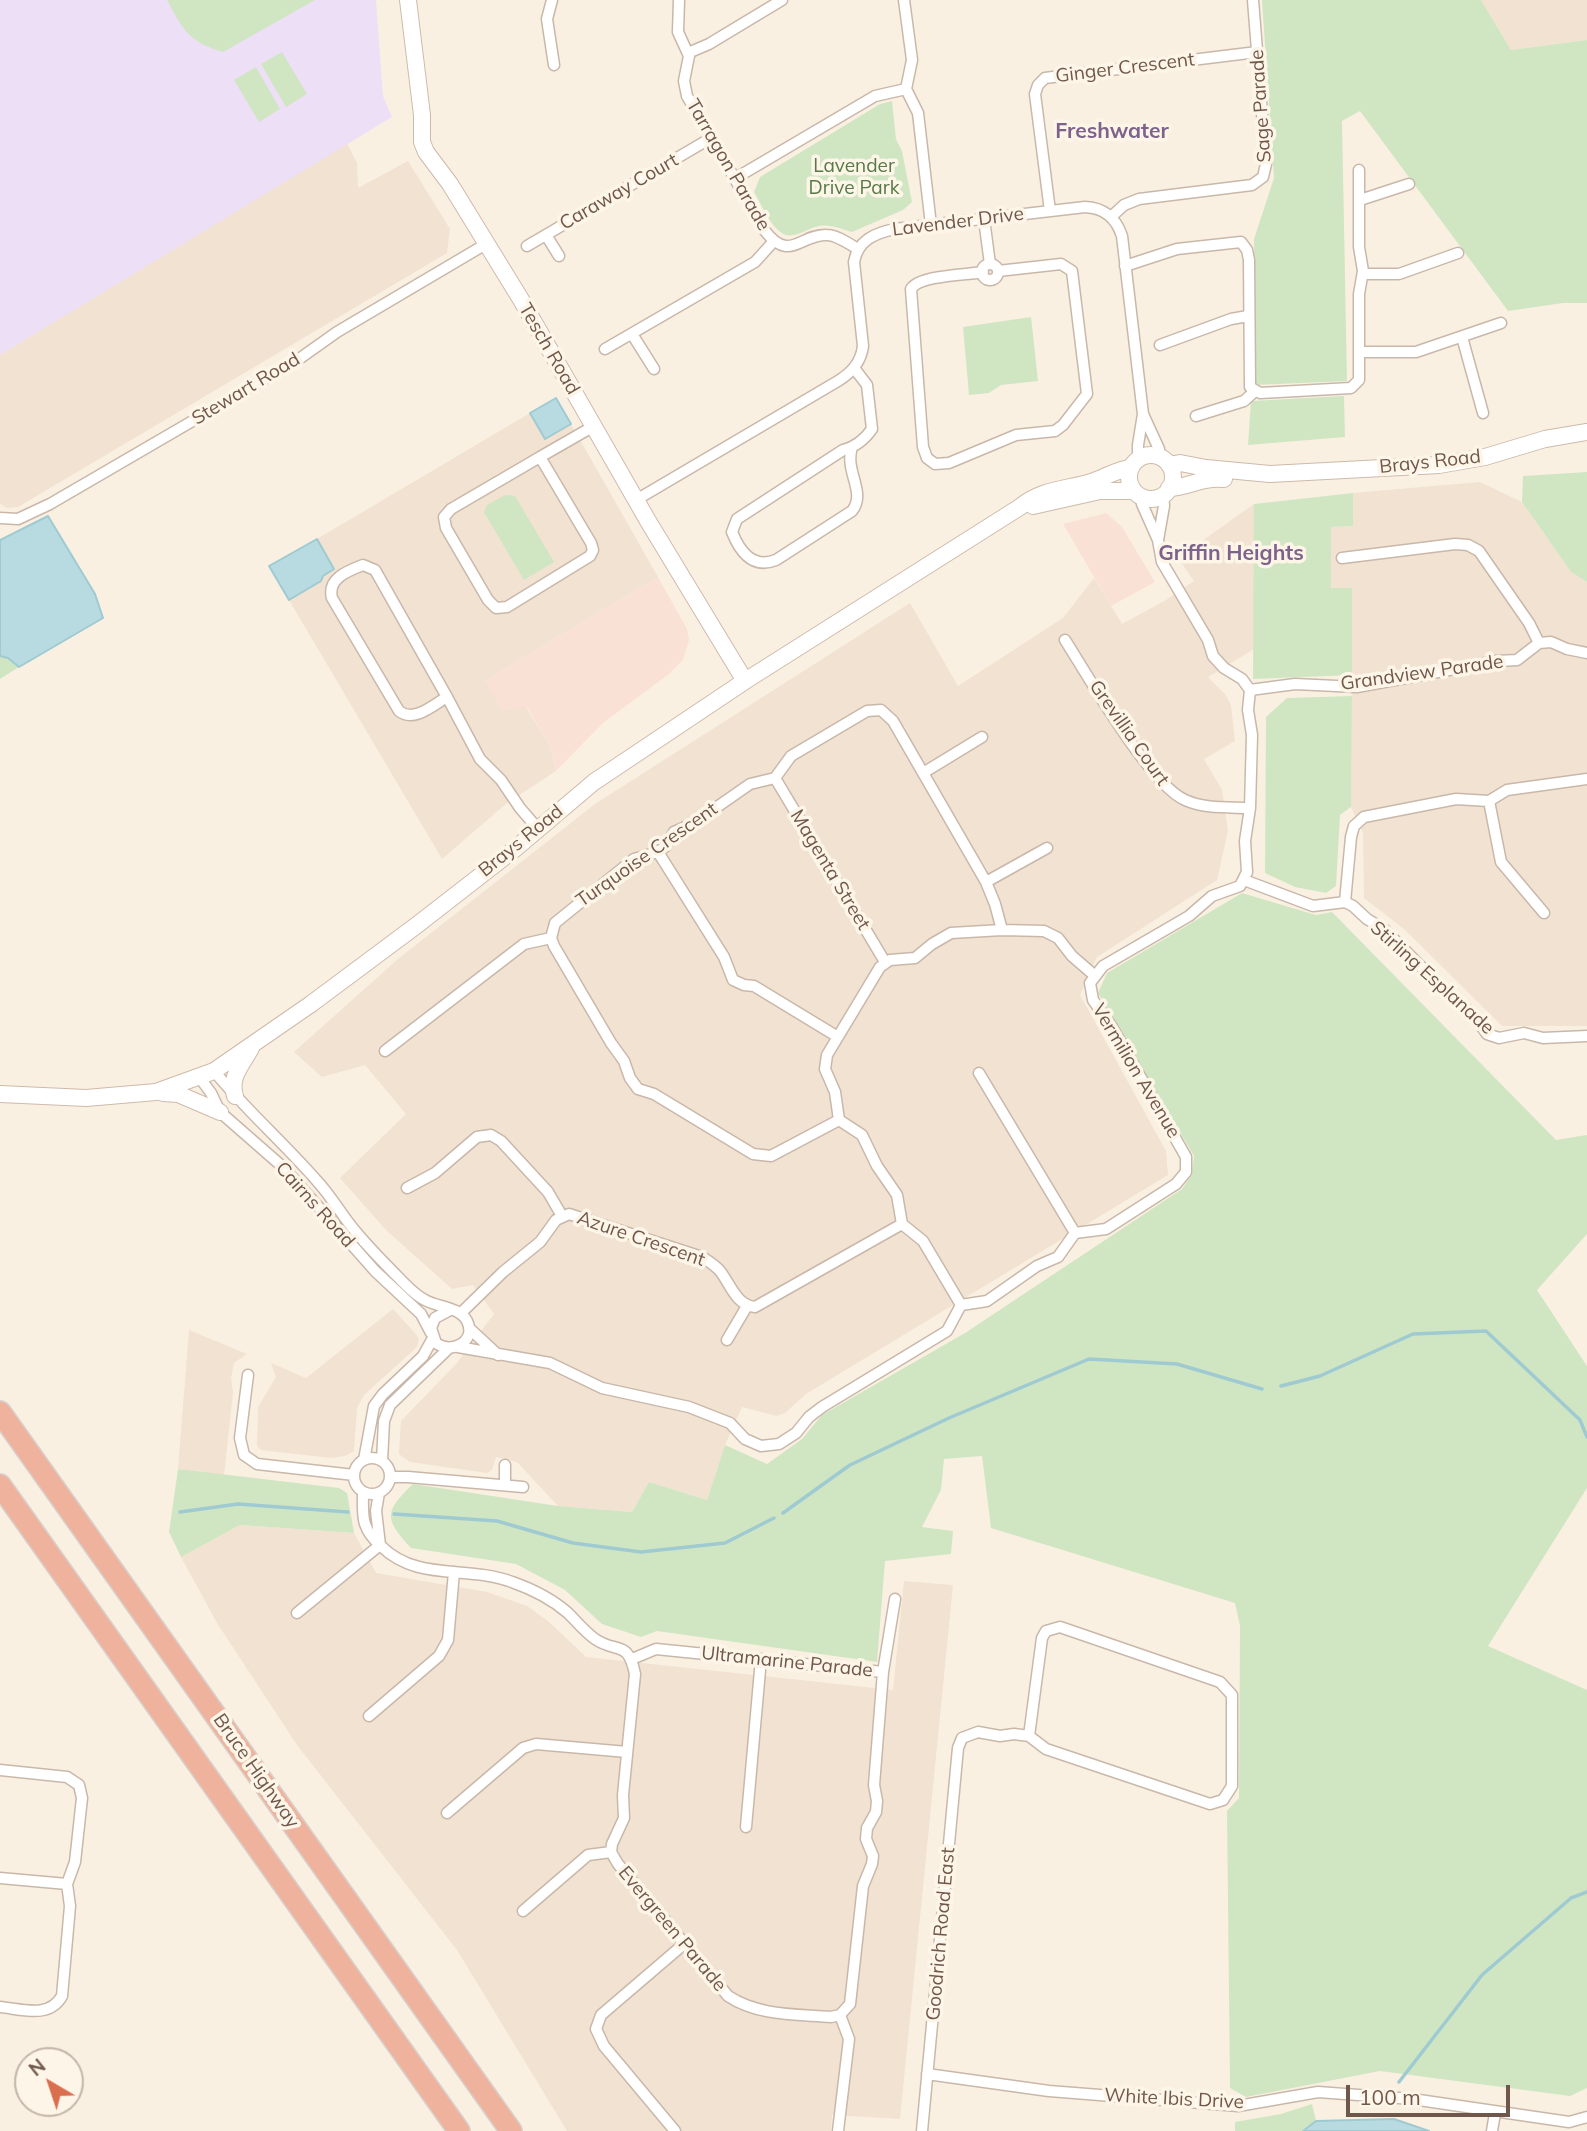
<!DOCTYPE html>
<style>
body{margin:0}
#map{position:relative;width:1587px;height:2131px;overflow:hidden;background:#faf0e2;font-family:Mulish,sans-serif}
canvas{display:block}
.north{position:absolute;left:14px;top:2047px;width:70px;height:70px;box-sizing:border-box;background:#fdf5e7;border:2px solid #c4b6a9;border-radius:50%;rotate:321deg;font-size:19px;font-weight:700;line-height:28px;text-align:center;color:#6f584b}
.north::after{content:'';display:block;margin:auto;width:24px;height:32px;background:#da6f50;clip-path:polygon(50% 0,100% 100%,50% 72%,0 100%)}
.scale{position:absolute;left:1346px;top:2085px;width:164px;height:32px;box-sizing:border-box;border:4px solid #6f584b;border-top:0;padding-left:9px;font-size:21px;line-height:24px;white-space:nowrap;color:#6f584b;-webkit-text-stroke:5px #fdf5e7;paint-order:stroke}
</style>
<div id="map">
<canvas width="1587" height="2131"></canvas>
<div class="north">N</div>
<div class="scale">100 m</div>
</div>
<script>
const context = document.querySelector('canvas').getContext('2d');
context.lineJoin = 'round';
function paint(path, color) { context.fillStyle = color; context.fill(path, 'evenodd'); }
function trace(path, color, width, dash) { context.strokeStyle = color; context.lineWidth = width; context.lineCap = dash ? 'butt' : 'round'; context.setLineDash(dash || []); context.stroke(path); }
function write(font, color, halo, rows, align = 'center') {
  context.font = font + ' Mulish,sans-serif'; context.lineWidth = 7; context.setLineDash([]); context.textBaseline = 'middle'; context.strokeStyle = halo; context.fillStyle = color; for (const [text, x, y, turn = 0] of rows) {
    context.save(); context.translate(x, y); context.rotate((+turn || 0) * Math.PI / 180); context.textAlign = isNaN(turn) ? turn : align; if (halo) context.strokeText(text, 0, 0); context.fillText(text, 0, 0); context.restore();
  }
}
paint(new Path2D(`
 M 1481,0 L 1587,0 L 1587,40 L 1511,50 Z
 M 347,143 L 357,163 L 358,188 L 408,161 L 450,229 L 447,253 L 18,507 L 7,508 L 0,504 L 0,355 Z
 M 530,413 L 546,438 L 571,424 L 658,577 L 484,681 L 526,707 L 550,746 L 556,771 L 507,803 L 442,859 L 289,600 L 320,581 L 323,576 L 334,569 L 317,539 Z
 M 1480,482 L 1522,502 L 1571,572 L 1587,582 L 1587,1026 L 1502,1026 L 1404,929 L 1364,898 L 1363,833 L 1351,807 L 1352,588 L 1331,588 L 1331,527 L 1353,526 L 1353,493 Z
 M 1254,504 L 1254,649 L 1208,677 L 1225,694 L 1231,705 L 1235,741 L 1204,759 L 1222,790 L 1228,831 L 1217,880 L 1097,957 L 1080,995 L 1166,1151 L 1168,1175 L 806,1394 L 785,1413 L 777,1416 L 742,1407 L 725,1445 L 707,1500 L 649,1482 L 632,1512 L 558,1506 L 517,1462 L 496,1457 L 492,1470 L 487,1473 L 410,1462 L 399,1454 L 401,1421 L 456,1364 L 494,1314 L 473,1285 L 452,1289 L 386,1230 L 340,1178 L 406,1114 L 365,1065 L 322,1077 L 294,1052 L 398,959 L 595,804 L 910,603 L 958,686 L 1063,618 L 1094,578 L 1122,624 L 1166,600 L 1194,581 L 1178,558 Z
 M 393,1309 L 415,1333 L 419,1339 L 417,1347 L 364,1395 L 357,1408 L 354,1451 L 345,1456 L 331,1458 L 261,1450 L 257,1446 L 258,1407 L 276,1377 L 271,1363 L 306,1378 Z
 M 189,1330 L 247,1354 L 234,1363 L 231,1378 L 233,1393 L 224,1476 L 178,1469 Z
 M 240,1525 L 354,1533 L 376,1573 L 487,1592 L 527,1606 L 548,1621 L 586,1657 L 893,1690 L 904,1581 L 953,1585 L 900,2119 L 832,2115 L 831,2131 L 567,2131 L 457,1950 L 297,1745 L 217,1623 L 181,1557 Z`), '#f1e2d1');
paint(new Path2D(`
 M 1106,513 L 1122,527 L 1155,582 L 1111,606 L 1063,524 Z
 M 658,577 L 687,629 L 689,640 L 683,660 L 669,674 L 603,723 L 556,771 L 550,746 L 527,707 L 502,710 L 484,681 Z`), '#f9e1d6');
paint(new Path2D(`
 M 0,0 L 376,0 L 383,96 L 392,117 L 0,355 Z`), '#eddff6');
paint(new Path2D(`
 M 167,0 L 315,0 L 223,52 C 189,42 183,30 167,0 Z
 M 1262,0 L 1481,0 L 1511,50 L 1587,40 L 1587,303 L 1563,303 L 1508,311 L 1360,111 L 1342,121 L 1347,381 L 1255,385 L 1254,239 L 1274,178 Z
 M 282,52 L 307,94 L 286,107 L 261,64 Z
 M 256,67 L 280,109 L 259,122 L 234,80 Z
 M 892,101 L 896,139 L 902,151 L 912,202 L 903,210 L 852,232 C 841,229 831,224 819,226 C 804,229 791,243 778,230 C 768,221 761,204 754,192 L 760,177 L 880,104 Z
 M 1031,317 L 1038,381 L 1001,385 L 989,393 L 969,395 L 963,327 Z
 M 1344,396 L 1345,437 L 1248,445 L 1251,401 Z
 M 1587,472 L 1587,582 L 1571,572 L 1522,502 L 1523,476 Z
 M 1353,493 L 1353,526 L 1331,527 L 1331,588 L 1352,588 L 1352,675 L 1253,679 L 1254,504 Z
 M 505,495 L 515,496 L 554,562 L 524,580 L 484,512 L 487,505 Z
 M 0,656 L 8,658 L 19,667 L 0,679 Z
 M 1352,696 L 1351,807 L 1340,815 L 1336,886 L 1326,893 L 1295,887 L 1265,873 L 1266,717 L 1287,698 Z
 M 1242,893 L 1316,915 L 1332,912 L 1556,1140 L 1587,1135 L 1587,1234 L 1537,1290 L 1587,1366 L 1587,1488 L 1488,1646 L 1587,1690 L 1587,2088 L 1570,2096 L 1380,2071 L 1246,2097 L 1230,2088 L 1227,1811 L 1239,1798 L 1240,1626 L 1235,1603 L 991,1528 L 982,1456 L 944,1459 L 941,1490 L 922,1527 L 953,1531 L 951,1554 L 885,1561 L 877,1662 L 657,1631 L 641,1637 L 602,1624 L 565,1590 L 516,1564 L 411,1548 C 383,1518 385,1511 413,1484 L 558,1506 L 632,1512 L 649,1482 L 707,1500 L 725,1445 L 767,1464 L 802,1439 L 822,1415 L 965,1333 L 1182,1189 L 1192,1175 L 1194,1156 L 1098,993 L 1107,973 Z
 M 178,1469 L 339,1488 L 347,1493 L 348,1498 L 354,1533 L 240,1525 L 181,1557 L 169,1532 Z
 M 1312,2104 L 1316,2121 L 1303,2131 L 1235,2131 L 1235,2122 L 1281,2114 Z`), '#d0e6c2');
const water = new Path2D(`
 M 556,398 L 571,424 L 545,439 L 530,413 Z
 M 48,516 L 95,594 L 103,618 L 19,667 L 8,658 L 0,656 L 0,540 Z
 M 317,539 L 334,569 L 323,576 L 321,581 L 289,600 L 269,566 Z
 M 1394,2119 L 1429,2131 L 1303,2131 L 1316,2121 Z`);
paint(water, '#b8dbe1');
trace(water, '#9fcad2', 2);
trace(new Path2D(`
 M 1281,1386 L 1320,1376 L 1413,1334 L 1486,1331 L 1580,1420 L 1587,1437
 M 180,1512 L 238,1504 L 348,1512
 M 783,1513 L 850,1465 L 949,1418 L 1089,1359 L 1177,1364 L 1262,1389
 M 394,1514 L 497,1521 L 573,1543 L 641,1552 L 725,1543 L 774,1518
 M 1399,2082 L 1482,1975 L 1571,1898 L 1587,1892`), '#9fcad2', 3.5);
const street = new Path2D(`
 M 552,0 L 547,19 L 554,65
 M 679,0 L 678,32 L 689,56 L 684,81 L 687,96 L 765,231 C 790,263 800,234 827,235 C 837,235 849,244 858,249
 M 904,0 L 912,60 L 906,89 L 918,113 L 931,225
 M 688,53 L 709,44 L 782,0
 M 734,179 L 875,96 L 906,89
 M 1360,200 L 1409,184
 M 1050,211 L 1035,94 L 1038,85 L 1045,78 L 1257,52
 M 1112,216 L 1124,205 L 1139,199 L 1252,185 L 1263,177 L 1266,164 L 1253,0
 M 984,219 L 990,264
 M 546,235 L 559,256
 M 527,246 L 711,138
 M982 272a8 8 0 1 1 16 0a8 8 0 1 1-16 0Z
 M 1125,266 L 1177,249 L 1241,242 L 1247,250 L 1249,260 L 1250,387 L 1260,393 L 1351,388 L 1359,380 L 1359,294 L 1363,271 L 1359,247 L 1359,170
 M 983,272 C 966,275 920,275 911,289 L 923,447 L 927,458 L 935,464 L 949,463 L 1016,435 L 1055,431 L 1063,425 L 1087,394 L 1072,271 L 1061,264 L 998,271
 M 1363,274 L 1399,274 L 1458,253
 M 632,334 L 654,369
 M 1462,337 L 1483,413
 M 1160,345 L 1231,319 L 1248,316
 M 605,349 L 755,262 L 774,241
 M 1360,352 L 1416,352 L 1501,323
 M 1196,416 L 1244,401 L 1254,392
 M 852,447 C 844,472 867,492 852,511 L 776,560 C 753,569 740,552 732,532 L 737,519 L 843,450 C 855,447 865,439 872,429 L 867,385 L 854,368
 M 540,457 L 451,509 L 444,517 L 446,528 L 488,600 L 496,608 L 507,607 L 590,556 L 593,550 L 591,543 L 540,457 L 594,426
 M 1138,459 L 1138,445 L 1143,414
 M 1141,496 L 1142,504 L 1158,540
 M 636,500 L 838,381 C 851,373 861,363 863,346 L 854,262 C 858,240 875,233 895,229 L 1085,207 C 1105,208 1116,218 1122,236 L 1143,414 L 1159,449 L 1159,457
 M 0,518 L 18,519 L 50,504 L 299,359 L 337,332 L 486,244
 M 1342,558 L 1455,544 L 1468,545 L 1479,551 L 1529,623 L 1539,643
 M 1065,640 C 1088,676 1150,785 1185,800 C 1205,809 1228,807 1250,808
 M 1250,690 L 1295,684 L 1357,687 L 1497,661 L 1517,660 L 1539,643 L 1551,642 L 1567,649 L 1587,653
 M 447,697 L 375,570 L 363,565 C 347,571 327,579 332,598 L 399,711 C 414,723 433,705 447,697 L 480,759 L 501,780 L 520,808 L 538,829
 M 923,773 L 982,737
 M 775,778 L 885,962
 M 1489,801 L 1501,862 L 1544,913
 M 658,852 L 724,957 L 733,980 L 744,985 L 754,986 L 838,1037
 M 1244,880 L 1313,906 L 1345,902 L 1353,906 L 1367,919 L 1385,930 L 1450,996 L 1473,1014 L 1487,1034 L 1499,1038 L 1524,1033 L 1543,1038 L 1587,1036
 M 986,882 L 1047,848
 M 1345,902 L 1351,837 L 1354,826 L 1364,817 L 1456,799 L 1489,801 L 1507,790 L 1587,779
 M 385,1051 L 524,944 L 551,938
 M 214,1071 C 246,1110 284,1143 317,1181 C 332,1197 342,1216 356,1232 C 370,1249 385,1264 400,1279 C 408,1287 415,1295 425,1300 C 437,1307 460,1307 467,1321 C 477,1341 452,1355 436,1343 L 431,1328 L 435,1318 L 450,1310
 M 979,1073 L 1075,1233
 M 200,1078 L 211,1093 L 220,1112 L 284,1168 L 375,1271 L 421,1314 L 431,1333
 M 839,1120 L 771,1156 L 753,1154 L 654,1094 L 638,1089 L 630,1078 L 624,1061 L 611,1043 L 554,946 L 551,938 L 555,923 L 634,859 L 658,852 L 666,846 L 674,832 L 694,823 L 750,784 L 775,778 L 791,756 L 867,711 L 881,710 L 893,721 L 986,882 L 995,904 L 1002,930
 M 407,1188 L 435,1173 L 477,1137 L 491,1135 L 501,1141 L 548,1192 L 562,1216
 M 961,1305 L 923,1241 L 902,1224 L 897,1195 L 877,1166 L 862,1135 L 839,1120 L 835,1092 L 825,1069 L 827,1055 L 880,967 L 890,960 L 915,958 L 932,944 L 951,933 L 1002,930 L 1044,931 L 1058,938 L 1072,956 L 1094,975
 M 461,1313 L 503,1272 L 540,1242 L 556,1220 L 569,1214 L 702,1257 C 708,1261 715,1265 720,1271 C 731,1285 736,1305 755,1307 L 902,1224
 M 469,1328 L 498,1355
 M 727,1340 L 747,1306
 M 458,1347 L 550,1363 L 602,1388 L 689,1407 L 730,1423 L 745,1439 L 761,1446 L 779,1444 L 796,1433 L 809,1417 L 822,1407 L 947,1331 L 961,1305 L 987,1301 L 1037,1266 L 1058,1257 L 1075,1233 L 1106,1229 L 1176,1184 L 1186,1172 L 1186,1157 L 1112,1027 L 1093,1000 L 1090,983 L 1103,966 L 1189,916 L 1212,896 L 1240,886 L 1247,872 L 1245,841 L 1250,808 L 1252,735 L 1248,710 L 1250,690 L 1242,679 L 1224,668 L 1213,656 L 1208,640 L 1162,562 L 1158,540 L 1164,506 L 1163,494
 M 248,1375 L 240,1438 L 244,1455 L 257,1464 L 354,1475
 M354 1476a18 18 0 1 1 36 0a18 18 0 1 1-36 0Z
 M 364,1460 L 374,1406 L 383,1394 L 423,1356 L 433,1338
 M 382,1461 L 384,1421 L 390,1405 L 449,1348
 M 505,1465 L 505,1485
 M 390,1477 L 408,1477 L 523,1487
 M 363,1492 C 363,1503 362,1515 365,1524 C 368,1533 374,1540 381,1546 C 417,1582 467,1565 512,1582 C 532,1589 552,1599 568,1613 C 577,1622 585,1632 595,1639 C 617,1654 628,1639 635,1674 L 623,1795 L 624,1818 L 612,1844 L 611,1852 L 618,1864 L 728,1996 C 758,2016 796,2014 831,2017 L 840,2015
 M 379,1493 L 376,1511 L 380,1545
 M 297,1613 L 380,1545
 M 632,1659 L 656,1649 L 883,1672 L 874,1785 L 877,1801 L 876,1812 L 867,1828 L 866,1839 L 873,1856 L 872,1864 L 863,1886 L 850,2004 L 840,2015
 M 883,1672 L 895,1599
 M 369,1716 L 439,1656 L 448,1640 L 454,1572
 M 0,1770 L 67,1777 L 79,1785 L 82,1798 L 75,1862 L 67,1884 L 70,1906 L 62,1996 C 49,2019 22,2009 0,2007
 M 447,1813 L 523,1748 L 536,1744 L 627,1752
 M 746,1827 L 761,1659
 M 0,1878 L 67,1884
 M 523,1911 L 588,1855 L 611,1852
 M 927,2074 L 1049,2091 L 1238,2106 L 1318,2092 L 1412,2099 L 1569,2122 L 1587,2117
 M 675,2131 L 604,2046 L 596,2029 L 601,2015 L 684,1944
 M 838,2131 L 849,2039 L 840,2015
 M 922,2131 L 958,1748 L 962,1738 L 978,1732 L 1000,1736 L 1014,1734 L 1029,1736 L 1046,1749 L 1210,1804 L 1223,1800 L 1232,1786 L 1232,1695 L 1220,1682 L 1060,1627 L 1046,1631 L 1042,1638 L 1029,1736
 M 1492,2131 L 1495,2113`);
const secondary = new Path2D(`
 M 408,0 L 422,115 L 422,142 L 426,152 L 450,184 L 520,298 L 648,521 L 745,681
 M1129 477a22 22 0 1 1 44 0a22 22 0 1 1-44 0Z
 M 1169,465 L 1180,463 L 1206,468 L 1270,474 L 1439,465 L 1485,457 L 1545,439 L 1587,432
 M 1169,488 C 1188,488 1200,477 1224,479
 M 1033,506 L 1100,491 L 1134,491
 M 163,1093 L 178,1094 L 220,1112
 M 0,1094 L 86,1098 L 156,1092 L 214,1071 L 311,1004 L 417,925 L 516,848 L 594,782 L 745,681 L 1020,507 C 1043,488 1067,490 1094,481 C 1106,477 1118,469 1131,468
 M 235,1096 C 229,1077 242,1065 251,1048`);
const highway = new Path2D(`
 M 0,1412 L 511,2131
 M 0,1485 L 459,2131`);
trace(street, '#c9b8aa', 13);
trace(secondary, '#cebaaa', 18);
trace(highway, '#d7d0cd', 24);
trace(street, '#fff', 10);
trace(secondary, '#fff', 16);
trace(highway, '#efb39d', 21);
write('19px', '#6f584b', '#fdf5e7', [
 ["Ginger Crescent",1125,68,-7],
 ["Sage Parade",1261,106,-94],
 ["Tarragon Parade",728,165,60],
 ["Caraway Court",619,192,-30],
 ["Lavender Drive",958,222,-7],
 ["Tesch Road",549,349,60],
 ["Stewart Road",246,389,-31],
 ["Brays Road",1430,462,-6],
 ["Grandview Parade",1422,673,-8],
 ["Grevillia Court",1129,733,55],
 ["Brays Road",521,841,-39],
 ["Turquoise Crescent",647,855,-35],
 ["Magenta Street",830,870,59],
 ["Stirling Esplanade",1432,978,42],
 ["Vermilion Avenue",1136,1071,59],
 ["Cairns Road",315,1205,48],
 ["Azure Crescent",641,1239,19],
 ["Ultramarine Parade",787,1662,6],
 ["Bruce Highway",256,1771,55],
 ["Evergreen Parade",672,1929,50],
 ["Goodrich Road East",941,1934,-85],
 ["White Ibis Drive",1174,2099,3]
]);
write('19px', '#557a46', '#fdf5e7', [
 ["Lavender",854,166],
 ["Drive Park",854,188]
]);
write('bold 21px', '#7d638c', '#fdf5e7', [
 ["Freshwater",1112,132],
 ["Griffin Heights",1231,554]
]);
</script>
